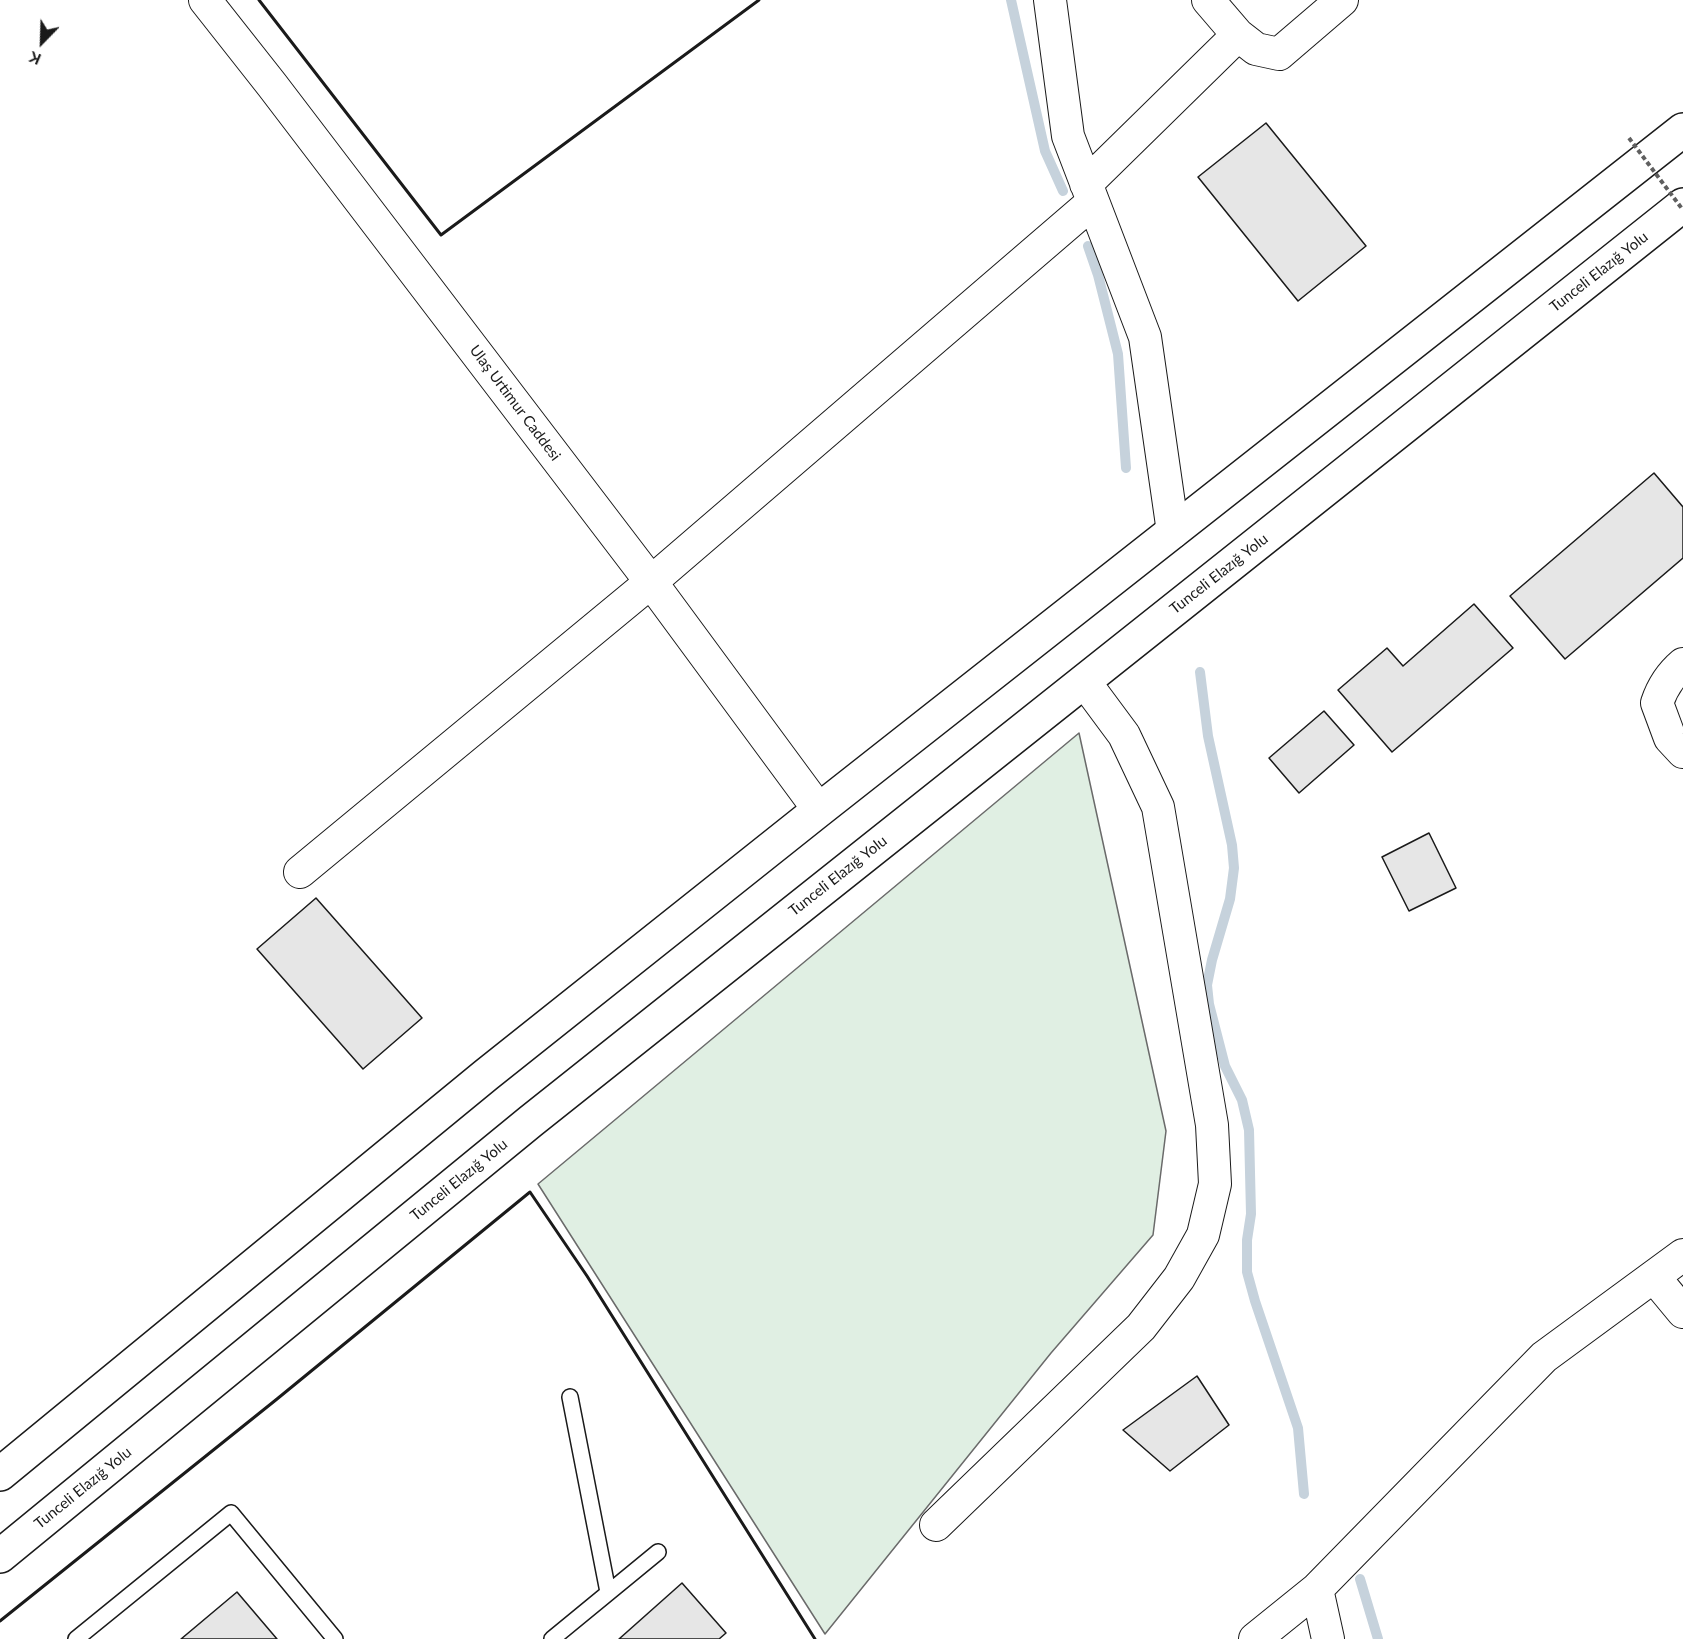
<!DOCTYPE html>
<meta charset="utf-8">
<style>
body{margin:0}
#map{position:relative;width:1683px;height:1639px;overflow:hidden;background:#fff;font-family:Lato,sans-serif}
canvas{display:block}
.north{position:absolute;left:12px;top:12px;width:60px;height:60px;-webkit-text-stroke:4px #fff;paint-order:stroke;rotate:203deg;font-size:16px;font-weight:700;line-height:24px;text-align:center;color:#1a1a1a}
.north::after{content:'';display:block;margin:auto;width:21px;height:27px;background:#1a1a1a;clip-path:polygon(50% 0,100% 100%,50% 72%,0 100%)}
</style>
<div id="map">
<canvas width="1683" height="1639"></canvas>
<div class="north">K</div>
</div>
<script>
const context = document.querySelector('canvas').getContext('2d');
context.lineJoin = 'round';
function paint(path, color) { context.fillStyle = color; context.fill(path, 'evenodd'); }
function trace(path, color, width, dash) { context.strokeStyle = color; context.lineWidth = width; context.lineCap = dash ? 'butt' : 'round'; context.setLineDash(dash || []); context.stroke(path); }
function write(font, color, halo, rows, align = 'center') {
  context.font = font + ' Lato,sans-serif'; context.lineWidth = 4.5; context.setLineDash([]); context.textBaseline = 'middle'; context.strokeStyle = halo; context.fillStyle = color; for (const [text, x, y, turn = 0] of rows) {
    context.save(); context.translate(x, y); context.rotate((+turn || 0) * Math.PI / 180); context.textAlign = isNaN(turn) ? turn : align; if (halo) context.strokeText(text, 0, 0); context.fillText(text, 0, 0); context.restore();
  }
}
const green = new Path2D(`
 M 1079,733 L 1166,1131 L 1153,1235 L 1051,1353 L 825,1634 L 538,1184 Z`);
paint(green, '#e0efe3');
trace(green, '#6a6a6a', 1.5);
trace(new Path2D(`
 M 1011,0 L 1045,151 L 1063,191
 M 1088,246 L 1098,275 L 1118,354 L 1126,468
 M 1200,672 L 1208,736 L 1232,845 L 1234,868 L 1230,899 L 1212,960 L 1207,985 L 1209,1004 L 1225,1066 L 1242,1100 L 1249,1130 L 1251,1214 L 1247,1240 L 1247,1272 L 1255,1301 L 1298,1428 L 1304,1494
 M 1360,1579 L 1378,1639`), '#c6d2dc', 10);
const building = new Path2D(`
 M 1266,123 L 1366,246 L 1298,301 L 1198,177 Z
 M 1654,473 L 1683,507 L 1683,558 L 1565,659 L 1510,596 Z
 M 1474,604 L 1513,648 L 1392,752 L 1338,690 L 1387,648 L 1403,666 Z
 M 1324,711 L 1354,745 L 1299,793 L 1269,758 Z
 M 1429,833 L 1456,888 L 1409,911 L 1382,857 Z
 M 316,898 L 422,1018 L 363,1069 L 257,949 Z
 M 1197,1376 L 1229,1425 L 1170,1471 L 1123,1430 Z
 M 682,1583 L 726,1633 L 719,1639 L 619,1639 Z
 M 237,1592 L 277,1639 L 181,1639 Z`);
paint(building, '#e6e6e6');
trace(building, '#1a1a1a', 1.5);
const lane = new Path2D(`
 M 570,1397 L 608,1592
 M 76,1639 L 231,1513 L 335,1639
 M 552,1639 L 658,1552`);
const street = new Path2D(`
 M 205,0 L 272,85 L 651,582 L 819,810
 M 1050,0 L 1068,136 L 1145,337 L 1173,532
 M 1208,0 L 1238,35 L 1256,49 L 1279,54 L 1342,0
 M 1086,184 L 1238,35
 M 1683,664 C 1670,675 1662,688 1657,703 L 1670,738 L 1683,752
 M 300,872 L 651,582 L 1093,202
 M 1654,1277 L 1683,1312
 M 936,1525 L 1141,1327 L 1179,1278 L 1203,1235 L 1215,1184 L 1212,1125 L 1158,807 L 1124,735 L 1084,681
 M 1317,1589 L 1328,1639
 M 1255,1639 L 1317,1589 L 1544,1357 L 1683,1255`);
const primary = new Path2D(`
 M 0,1474 L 486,1075 L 819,810 L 1683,130
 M 0,1556 L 531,1121 L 1683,205`);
trace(lane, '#1a1a1a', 18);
trace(street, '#1a1a1a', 34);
trace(primary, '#1a1a1a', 36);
trace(lane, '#fff', 15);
trace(street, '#fff', 32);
trace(primary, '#fff', 33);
trace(new Path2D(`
 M 1629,138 L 1683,210`), '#5f5f5f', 4, [4.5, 3]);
trace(new Path2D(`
 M 259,0 L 441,235 L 759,0
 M 0,1621 L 277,1399 L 530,1192 L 587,1276 L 815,1639`), '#1a1a1a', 3);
write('15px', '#1a1a1a', '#fff', [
 ["Tunceli Elazığ Yolu",1599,272,-38],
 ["Ulaş Urtimur Caddesi",515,403,53],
 ["Tunceli Elazığ Yolu",1219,574,-38],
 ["Tunceli Elazığ Yolu",838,876,-38],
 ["Tunceli Elazığ Yolu",459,1180,-39],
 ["Tunceli Elazığ Yolu",83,1488,-39]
]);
</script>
